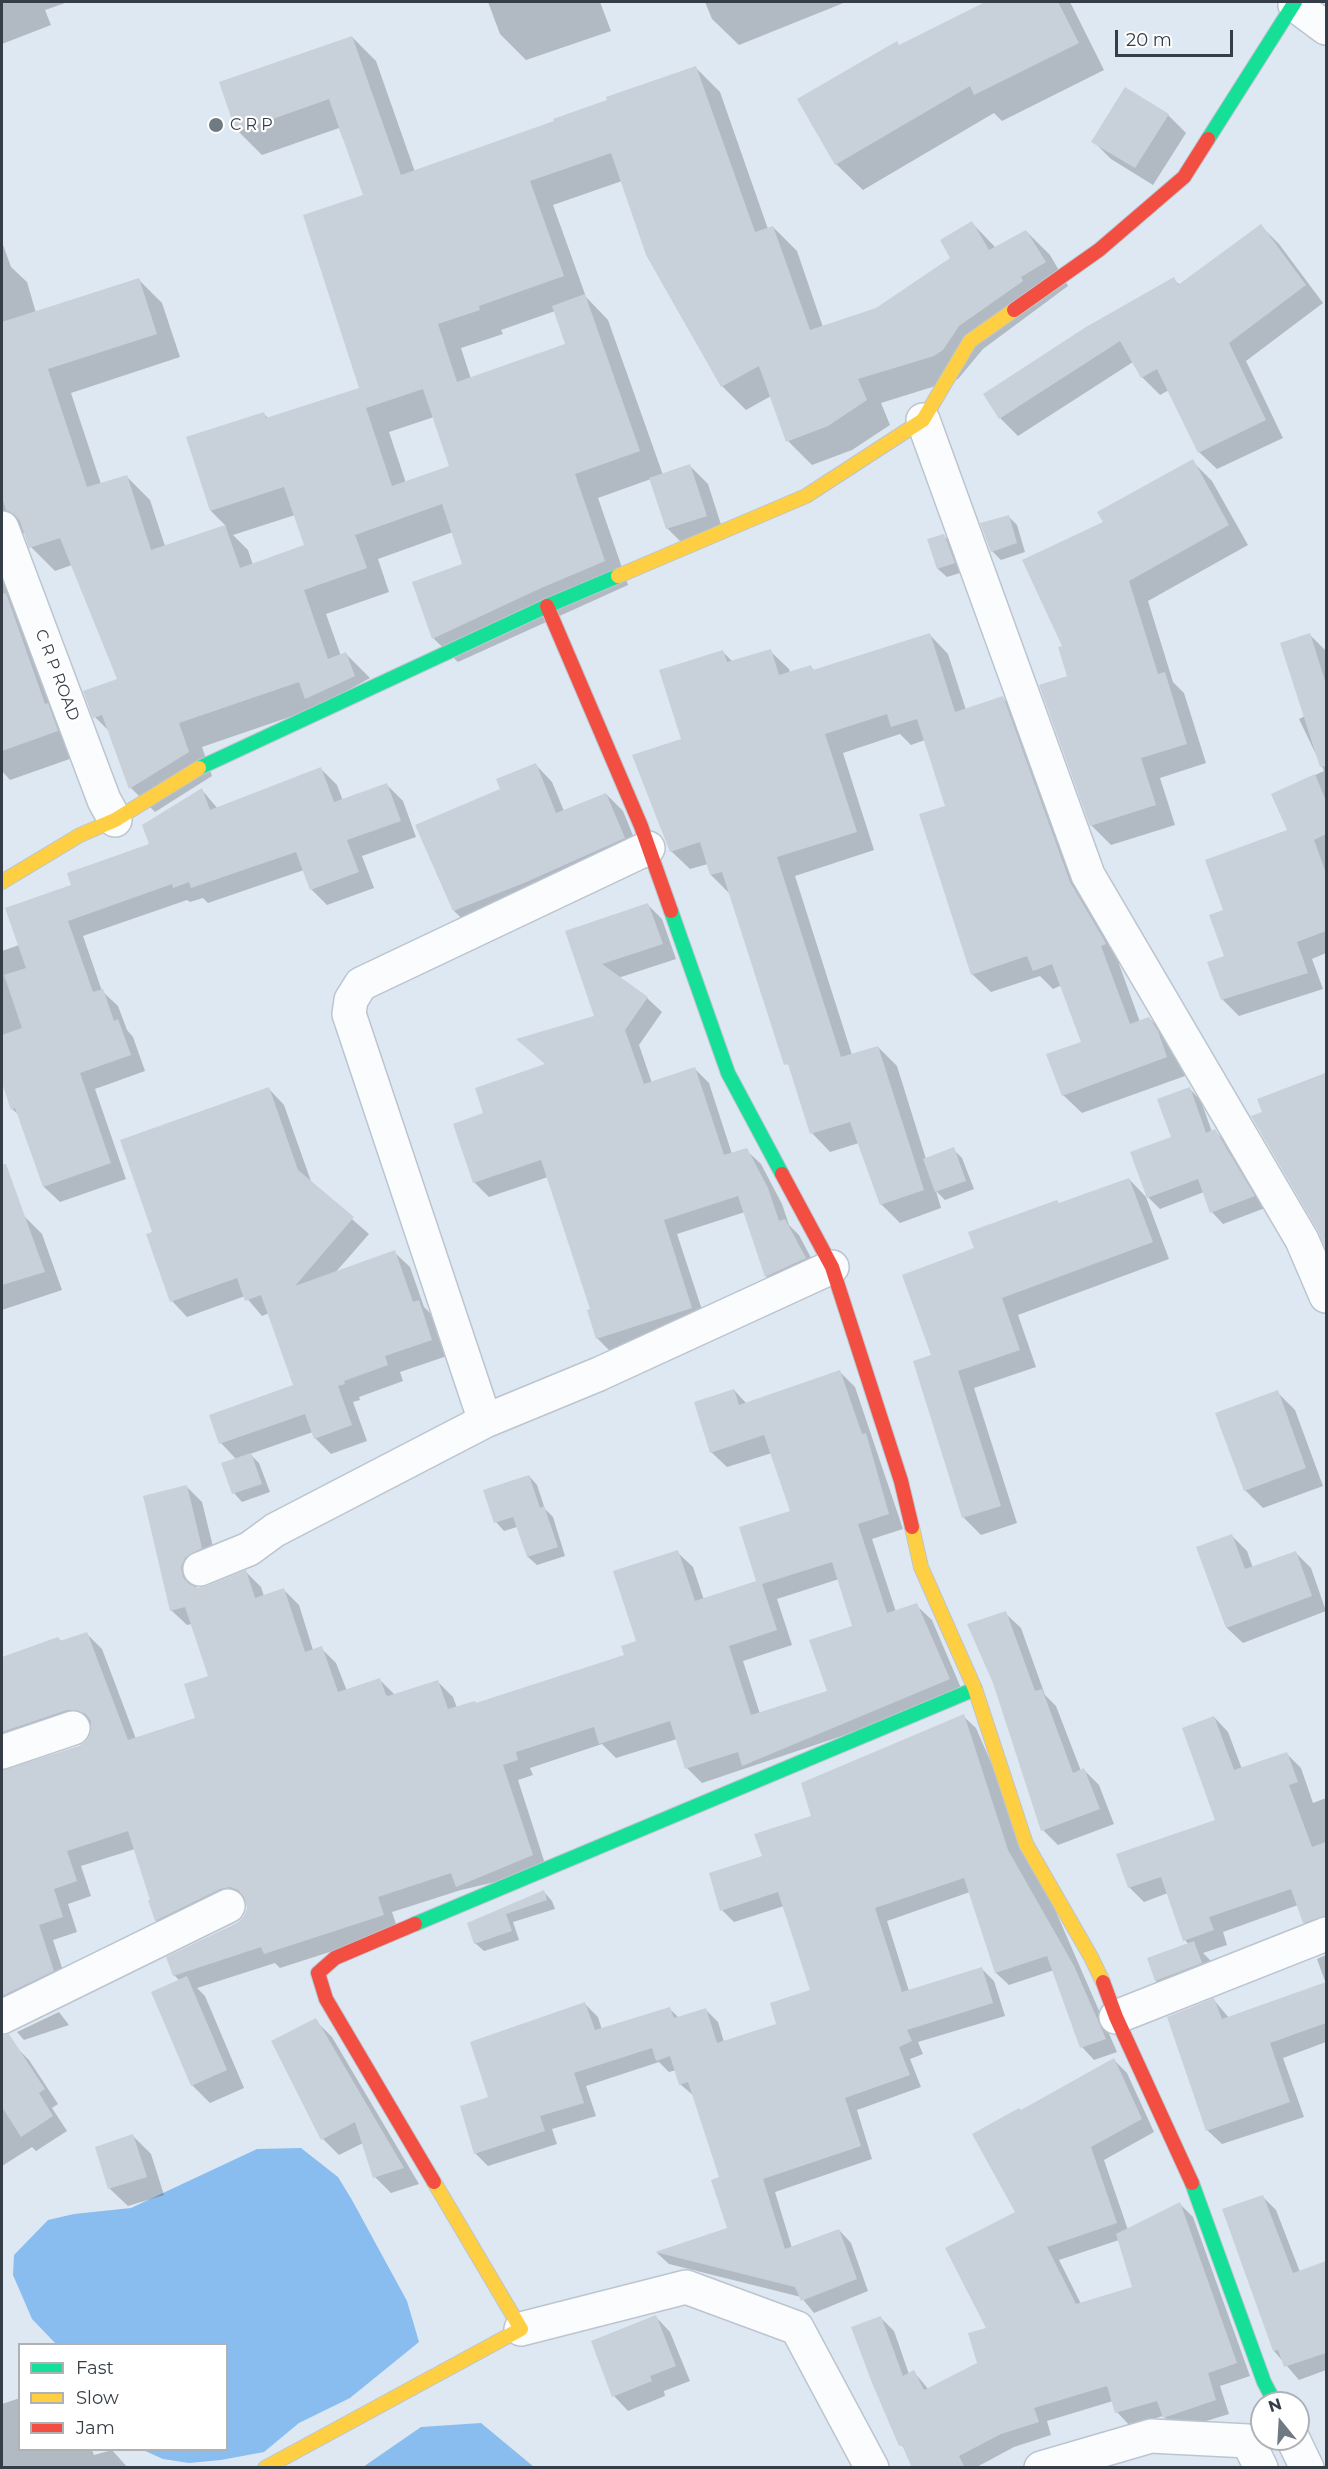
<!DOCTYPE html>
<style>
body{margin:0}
#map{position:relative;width:1328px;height:2469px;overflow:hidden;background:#dee8f3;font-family:Montserrat,sans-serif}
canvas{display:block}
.frame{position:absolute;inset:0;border:3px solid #353e47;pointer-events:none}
.legend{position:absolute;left:18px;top:2343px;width:210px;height:108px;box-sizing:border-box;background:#fff;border:2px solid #aeb2b5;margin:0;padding:8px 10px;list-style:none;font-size:18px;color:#353e47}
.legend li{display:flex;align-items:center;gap:12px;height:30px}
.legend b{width:30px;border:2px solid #aeb2b5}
.north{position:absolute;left:1250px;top:2391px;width:60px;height:60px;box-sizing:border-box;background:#fff;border:2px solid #aeb2b5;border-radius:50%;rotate:342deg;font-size:16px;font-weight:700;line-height:24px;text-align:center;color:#353e47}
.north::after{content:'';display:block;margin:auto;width:21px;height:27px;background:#707a83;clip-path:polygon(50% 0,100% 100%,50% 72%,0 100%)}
.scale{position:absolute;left:1115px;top:30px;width:118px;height:27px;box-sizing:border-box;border:3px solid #353e47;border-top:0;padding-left:8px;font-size:18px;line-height:21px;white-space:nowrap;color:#353e47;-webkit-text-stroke:4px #fff;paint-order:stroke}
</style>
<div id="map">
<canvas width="1328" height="2469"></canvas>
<div class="frame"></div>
<ul class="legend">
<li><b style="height:8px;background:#16e098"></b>Fast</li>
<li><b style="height:8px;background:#ffcf43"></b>Slow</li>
<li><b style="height:8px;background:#f24e42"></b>Jam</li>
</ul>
<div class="north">N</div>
<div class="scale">20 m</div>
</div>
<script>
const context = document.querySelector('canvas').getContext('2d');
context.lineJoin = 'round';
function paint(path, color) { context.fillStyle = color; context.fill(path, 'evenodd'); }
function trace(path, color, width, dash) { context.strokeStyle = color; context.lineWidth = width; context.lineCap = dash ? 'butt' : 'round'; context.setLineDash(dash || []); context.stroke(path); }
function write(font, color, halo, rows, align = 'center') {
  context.font = font + ' Montserrat,sans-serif'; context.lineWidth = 4.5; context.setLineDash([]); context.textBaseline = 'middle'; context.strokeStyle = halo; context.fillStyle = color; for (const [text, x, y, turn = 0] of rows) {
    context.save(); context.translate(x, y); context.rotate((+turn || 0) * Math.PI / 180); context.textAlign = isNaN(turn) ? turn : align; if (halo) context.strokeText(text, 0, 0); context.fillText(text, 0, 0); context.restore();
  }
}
paint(new Path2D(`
 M 301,2148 L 338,2177 L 352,2200 L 407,2301 L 419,2342 L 350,2398 L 299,2423 L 264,2452 L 221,2460 L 189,2463 L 163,2459 L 143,2450 L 226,2450 L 226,2344 L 56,2344 L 32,2319 L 13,2275 L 14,2255 L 48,2220 L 74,2214 L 131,2208 L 257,2149 Z
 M 481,2423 L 534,2467 L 363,2467 L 421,2427 Z`), '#89bdef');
paint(new Path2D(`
 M 2,2 L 68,2 L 45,10 L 51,25 L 2,44 Z
 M 488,2 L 600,2 L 611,31 L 526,60 L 500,34 Z
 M 705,2 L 846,2 L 739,45 L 712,19 Z
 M 988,2 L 1070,2 L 1104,70 L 1002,121 L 994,113 L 863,190 L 836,164 L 897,43 L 900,46 Z
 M 352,37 L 376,61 L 415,172 L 556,122 L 696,68 L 720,92 L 768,229 L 773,227 L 797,251 L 823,327 L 876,310 L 952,258 L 972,223 L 996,248 L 1026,231 L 1050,255 L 1068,286 L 983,349 L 958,379 L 881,403 L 890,425 L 852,450 L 812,465 L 788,441 L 771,396 L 746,410 L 722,386 L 622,181 L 553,205 L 586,297 L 608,320 L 663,475 L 690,466 L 708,484 L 724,534 L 685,546 L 667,528 L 651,479 L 598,498 L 628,585 L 458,662 L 434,639 L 414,582 L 464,565 L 453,532 L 378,559 L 389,592 L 326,614 L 341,656 L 346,654 L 370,678 L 316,708 L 202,747 L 212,776 L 155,812 L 131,788 L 110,732 L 95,717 L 119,680 L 72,565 L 55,571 L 31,547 L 26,533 L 20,534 L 81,755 L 10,780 L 2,771 L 2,242 L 11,267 L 27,282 L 36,313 L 138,279 L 162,303 L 180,357 L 71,393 L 101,484 L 126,476 L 150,500 L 165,546 L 226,526 L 211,511 L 264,414 L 269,419 L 361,389 L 365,196 L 339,128 L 262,155 L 238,131 L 221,83 ZM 555,311 L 567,345 L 471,379 L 461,348 L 503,334 L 501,330 ZM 434,417 L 451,467 L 406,483 L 389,432 ZM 295,515 L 306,546 L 253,565 L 248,550 L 233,535 Z
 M 1168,115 L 1186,133 L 1153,185 L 1111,159 L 1093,141 Z
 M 1261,226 L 1279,244 L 1323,303 L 1246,361 L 1283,438 L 1217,469 L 1199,452 L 1169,390 L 1160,395 L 1142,377 L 1133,362 L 1018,436 L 1000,418 L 1173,279 L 1180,285 Z
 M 1192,461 L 1212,481 L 1248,545 L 1148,601 L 1173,682 L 1184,693 L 1206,763 L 1160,778 L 1175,825 L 1111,845 L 1091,825 L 1064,647 L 1105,522 Z
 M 1008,516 L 1017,525 L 1025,552 L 1001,560 L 992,551 Z
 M 944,536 L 953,544 L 963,572 L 947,577 L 938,569 Z
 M 930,635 L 948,654 L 966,710 L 1003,698 L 1021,717 L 1123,962 L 1119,964 L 1140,1022 L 1149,1018 L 1168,1037 L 1176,1051 L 1185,1076 L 1082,1113 L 1063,1095 L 1083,1042 L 1062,985 L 1053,989 L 1040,976 L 991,992 L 972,974 L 947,807 L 925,740 L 911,745 L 900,734 L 843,753 L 874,850 L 795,876 L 852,1055 L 878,1047 L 897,1066 L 926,1159 L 953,1149 L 962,1158 L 974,1189 L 945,1200 L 936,1191 L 941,1208 L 900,1223 L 881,1204 L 859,1143 L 830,1152 L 812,1133 L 791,1067 L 784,1061 L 730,894 L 711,875 L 708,864 L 690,869 L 671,851 L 683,740 L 723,652 L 733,662 L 770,651 L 789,669 L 790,673 L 811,667 L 815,671 Z
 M 1310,635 L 1326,651 L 1326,953 L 1312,959 L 1323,989 L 1239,1016 L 1223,1000 L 1209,963 L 1225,957 L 1225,910 L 1289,831 L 1273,794 L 1324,771 L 1299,719 L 1305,716 Z
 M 536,765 L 552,782 L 564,811 L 606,794 L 623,811 L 641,855 L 471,927 L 454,911 L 502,790 Z
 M 321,769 L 337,785 L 343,801 L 387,785 L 403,801 L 416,837 L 362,856 L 374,888 L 327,905 L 311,889 L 304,870 L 208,903 L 203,898 L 190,902 L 187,900 L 83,936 L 102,991 L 118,1006 L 127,1030 L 133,1037 L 145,1071 L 95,1089 L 126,1179 L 60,1202 L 44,1187 L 19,1115 L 12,1109 L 2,1078 L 2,951 L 19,945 L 73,886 L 151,845 L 202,790 L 218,809 Z
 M 648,905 L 662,919 L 676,959 L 618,978 L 647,998 L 662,1012 L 639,1045 L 652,1083 L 695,1069 L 709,1083 L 732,1154 L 746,1150 L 761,1164 L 782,1204 L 789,1225 L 799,1235 L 819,1273 L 781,1291 L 766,1276 L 745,1212 L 677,1234 L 706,1322 L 612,1353 L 597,1338 L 591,1310 L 548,1177 L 489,1197 L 474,1182 L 485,1114 L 547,1065 L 596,1017 L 567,932 Z
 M 1326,1073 L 1326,1246 L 1259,1099 Z
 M 269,1089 L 284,1105 L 312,1184 L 369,1234 L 335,1273 L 394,1252 L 410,1267 L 424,1307 L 434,1317 L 447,1356 L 400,1372 L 403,1381 L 359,1397 L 360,1400 L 353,1402 L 367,1441 L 331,1454 L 315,1438 L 313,1432 L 250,1454 L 259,1463 L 270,1492 L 242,1502 L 234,1493 L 236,1459 L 221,1443 L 295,1385 L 269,1313 L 262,1316 L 245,1296 L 187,1317 L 172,1301 L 154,1233 Z
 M 1190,1089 L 1201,1101 L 1212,1132 L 1215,1131 L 1227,1143 L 1265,1208 L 1223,1224 L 1212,1212 L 1204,1192 L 1160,1209 L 1148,1197 Z
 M 1129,1179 L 1146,1197 L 1169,1259 L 1018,1315 L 1036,1367 L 974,1388 L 1017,1523 L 981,1535 L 964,1518 L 915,1362 L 933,1356 L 1060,1204 Z
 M 24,1216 L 42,1234 L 62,1290 L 2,1310 L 2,1224 Z
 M 840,1372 L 855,1387 L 903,1529 L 872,1539 L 896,1612 L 916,1605 L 932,1620 L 964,1695 L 702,1783 L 687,1768 L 677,1739 L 616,1758 L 602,1744 L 530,1768 L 533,1775 L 518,1780 L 547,1870 L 461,1890 L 392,1912 L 398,1930 L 280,1968 L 275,1963 L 197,1988 L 205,1996 L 244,2088 L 210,2103 L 192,2085 L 180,1981 L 174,1975 L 238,1924 L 245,1917 L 248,1907 L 246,1902 L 236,1904 L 171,1936 L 156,1920 L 152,1901 L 135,1849 L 81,1866 L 91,1896 L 68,1904 L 77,1932 L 53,1940 L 68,1986 L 2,2007 L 2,1772 L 80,1747 L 89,1741 L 93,1731 L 92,1725 L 84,1725 L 2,1758 L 2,1659 L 58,1638 L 62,1642 L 87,1634 L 102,1649 L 136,1739 L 197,1719 L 210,1677 L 192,1624 L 187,1625 L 171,1610 L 187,1487 L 202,1502 L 217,1563 L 196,1583 L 197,1589 L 207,1588 L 246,1572 L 261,1587 L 264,1596 L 284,1590 L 299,1605 L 313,1650 L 321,1648 L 336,1663 L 347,1691 L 380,1680 L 395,1695 L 438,1682 L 453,1697 L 457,1708 L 476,1704 L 626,1656 L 637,1642 L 677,1552 L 693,1567 L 704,1600 L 758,1582 L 792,1512 L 772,1453 L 727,1467 L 711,1452 L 734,1390 L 747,1404 ZM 839,1579 L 854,1627 L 829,1692 L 760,1714 L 743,1661 L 792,1645 L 777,1599 Z
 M 1277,1392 L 1295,1410 L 1323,1486 L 1263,1508 L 1245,1490 Z
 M 529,1476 L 537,1485 L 545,1509 L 553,1517 L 565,1556 L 537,1565 L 528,1557 L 517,1527 L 504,1531 L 496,1522 Z
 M 1231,1535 L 1247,1551 L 1253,1568 L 1296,1553 L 1311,1568 L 1326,1611 L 1243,1643 L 1227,1628 L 1198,1548 Z
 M 1005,1613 L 1021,1628 L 1045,1695 L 1056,1706 L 1081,1771 L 1084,1770 L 1099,1785 L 1114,1824 L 1058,1845 L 1043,1830 Z
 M 963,1716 L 976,1728 L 1117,2052 L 1094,2060 L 1082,2047 L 1054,1970 L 1009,1985 L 996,1973 L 970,1892 L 887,1921 L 909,1991 L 982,1969 L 994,1981 L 1005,2016 L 918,2042 L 923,2054 L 910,2059 L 921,2087 L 857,2110 L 872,2159 L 775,2192 L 792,2248 L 839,2230 L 851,2243 L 868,2291 L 814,2313 L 801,2297 L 669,2264 L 657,2253 L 729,2229 L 721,2178 L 694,2096 L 680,2084 L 676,2070 L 669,2072 L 659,2062 L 586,2086 L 596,2116 L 552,2129 L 557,2144 L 488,2166 L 476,2154 L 461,2107 L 490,2097 L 585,2004 L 598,2017 L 602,2030 L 670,2009 L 679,2018 L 706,2010 L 718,2022 L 724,2042 L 778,2025 L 811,1991 L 784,1906 L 734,1922 L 722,1910 L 763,1857 L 812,1817 Z
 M 1214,1717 L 1228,1732 L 1242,1769 L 1286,1753 L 1301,1768 L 1313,1803 L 1326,1798 L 1326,1934 L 1319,1937 L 1304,1922 L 1298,1905 L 1223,1932 L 1227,1945 L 1203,1953 L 1211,1961 L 1218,1981 L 1174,1999 L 1156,1981 L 1149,1959 L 1189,1945 L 1185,1940 L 1168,1893 L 1144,1902 L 1129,1887 L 1217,1821 Z
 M 544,1892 L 552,1901 L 555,1909 L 513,1922 L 519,1940 L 484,1951 L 475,1943 L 469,1924 Z
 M 1326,1955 L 1326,2042 L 1283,2058 L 1304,2117 L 1222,2144 L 1207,2130 L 1214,2000 L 1229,2018 L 1326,1984 L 1317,1959 Z
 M 59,2012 L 69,2025 L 24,2040 L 17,2032 Z
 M 315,2020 L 332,2037 L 419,2184 L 391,2193 L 375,2177 L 363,2143 L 339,2155 L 323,2139 Z
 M 15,2046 L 29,2060 L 58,2104 L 52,2108 L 67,2131 L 36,2151 L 32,2147 L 2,2166 L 2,2055 Z
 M 1114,2060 L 1127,2073 L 1154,2132 L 1104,2160 L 1128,2230 L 1180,2204 L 1193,2217 L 1250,2376 L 1220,2386 L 1229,2414 L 1177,2430 L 1163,2416 L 1130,2426 L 1117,2412 L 1113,2401 L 1047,2421 L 1051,2435 L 1014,2447 L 975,2468 L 914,2468 L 906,2450 L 901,2445 L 881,2318 L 894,2331 L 909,2374 L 914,2372 L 929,2390 L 978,2364 L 1017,2213 L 1021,2112 ZM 1119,2240 L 1134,2288 L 1081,2304 L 1059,2260 Z
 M 133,2136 L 151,2154 L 164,2195 L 128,2206 L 110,2189 L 96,2148 Z
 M 1263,2197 L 1276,2210 L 1300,2272 L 1326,2263 L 1326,2370 L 1299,2380 L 1274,2351 Z
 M 656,2317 L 670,2332 L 690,2381 L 664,2391 L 665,2396 L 628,2411 L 614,2396 Z
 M 20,2398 L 20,2450 L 92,2450 L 94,2455 L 112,2450 L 128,2468 L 2,2468 L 2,2404 Z`), '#0003');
paint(new Path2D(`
 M 985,2 L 1058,2 L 1079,43 L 974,95 L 970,86 L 835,165 L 797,99 L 897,41 L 899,45 Z
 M 352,36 L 401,175 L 554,121 L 553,119 L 607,100 L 606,97 L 696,66 L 755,232 L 773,226 L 810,330 L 876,308 L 950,258 L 940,240 L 972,221 L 989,250 L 1026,230 L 1046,262 L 1021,277 L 1023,281 L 959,326 L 943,350 L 934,356 L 858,379 L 867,400 L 828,426 L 786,442 L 759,366 L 721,387 L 646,255 L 611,153 L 530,181 L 564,276 L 479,306 L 480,310 L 438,324 L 457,382 L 565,344 L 552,306 L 585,294 L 640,451 L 575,474 L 605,561 L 539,589 L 432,639 L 412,582 L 462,564 L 442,504 L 355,535 L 367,568 L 304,590 L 328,659 L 346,652 L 355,676 L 305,699 L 299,682 L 179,723 L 189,752 L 129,789 L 102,715 L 93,718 L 83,691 L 117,679 L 60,538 L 29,548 L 20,521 L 14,514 L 6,510 L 2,497 L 2,322 L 139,278 L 157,334 L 48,369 L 87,487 L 127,475 L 151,550 L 225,525 L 240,568 L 304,545 L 284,487 L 210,511 L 186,437 L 264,412 L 266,418 L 359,388 L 303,215 L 363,195 L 329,99 L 236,132 L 219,82 ZM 423,389 L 449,466 L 392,486 L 366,408 Z
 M 1125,87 L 1169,114 L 1135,168 L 1091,142 Z
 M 1261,224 L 1306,285 L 1229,343 L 1266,420 L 1198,453 L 1157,369 L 1141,378 L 1120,341 L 999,419 L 983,394 L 1086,327 L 1174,277 L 1178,285 Z
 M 1193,459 L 1229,525 L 1129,581 L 1158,674 L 1165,672 L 1187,744 L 1141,758 L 1156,805 L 1090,826 L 1039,685 L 1067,676 L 1058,647 L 1062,646 L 1022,560 L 1103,522 L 1097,512 Z
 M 690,464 L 707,516 L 666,529 L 649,478 Z
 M 1009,515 L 1017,543 L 991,552 L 980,523 Z
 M 944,534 L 955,563 L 937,569 L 927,539 Z
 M 6,593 L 45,704 L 48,703 L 58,731 L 2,751 L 2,594 Z
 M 930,633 L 955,712 L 1003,696 L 1070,882 L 1104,940 L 1106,944 L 1101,946 L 1130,1024 L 1149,1017 L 1158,1031 L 1167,1057 L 1062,1096 L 1046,1054 L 1081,1042 L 1052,964 L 1033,971 L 1027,956 L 971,975 L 919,814 L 945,806 L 917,719 L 891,727 L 887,714 L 825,734 L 857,832 L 777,857 L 841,1057 L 878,1046 L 924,1190 L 880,1205 L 850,1122 L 810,1134 L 788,1064 L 784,1065 L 722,872 L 710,875 L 700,842 L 670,852 L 632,755 L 681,739 L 659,670 L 723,650 L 727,662 L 771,649 L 779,675 L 811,665 L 813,670 Z
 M 1310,633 L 1326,684 L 1326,766 L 1320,767 L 1280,643 Z
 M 536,763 L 556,813 L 606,793 L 625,838 L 524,883 L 453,911 L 415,825 L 500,789 L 496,779 Z
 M 321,767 L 334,802 L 387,783 L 401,821 L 347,840 L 359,872 L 310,890 L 296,852 L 191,888 L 189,882 L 173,888 L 172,884 L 68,921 L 93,992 L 103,989 L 114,1021 L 118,1019 L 131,1055 L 80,1073 L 111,1163 L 43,1187 L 15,1108 L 11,1110 L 2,1083 L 2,1035 L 22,1028 L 4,975 L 26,968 L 5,908 L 71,885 L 67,873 L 149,844 L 142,825 L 202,788 L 210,810 Z
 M 1315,774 L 1326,801 L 1326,834 L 1314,840 L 1326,873 L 1326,931 L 1297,942 L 1308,973 L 1221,1000 L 1207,962 L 1224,956 L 1209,915 L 1223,910 L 1205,860 L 1287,830 L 1271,794 Z
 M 648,903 L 663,944 L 602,964 L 648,997 L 625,1030 L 644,1084 L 695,1067 L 724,1155 L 747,1148 L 768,1188 L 779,1221 L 785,1219 L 806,1258 L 765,1277 L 738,1196 L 664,1220 L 692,1308 L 596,1339 L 587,1310 L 590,1309 L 541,1160 L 473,1183 L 453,1124 L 483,1113 L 475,1088 L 545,1064 L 516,1039 L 594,1016 L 565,931 Z
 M 1326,1073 L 1326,1250 L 1318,1231 L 1251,1116 L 1262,1112 L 1257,1099 Z
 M 269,1087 L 298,1170 L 354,1217 L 295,1286 L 395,1250 L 413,1302 L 419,1300 L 432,1340 L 385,1356 L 388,1365 L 344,1381 L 345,1384 L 338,1386 L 352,1425 L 314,1439 L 305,1414 L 219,1444 L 209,1415 L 293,1385 L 261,1295 L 245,1301 L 237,1278 L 170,1302 L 146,1234 L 152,1232 L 120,1140 Z
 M 1190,1087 L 1206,1133 L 1215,1129 L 1255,1196 L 1210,1213 L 1198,1179 L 1147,1198 L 1130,1152 L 1171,1137 L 1157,1099 Z
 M 954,1147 L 966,1181 L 935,1192 L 923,1159 Z
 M 2,1164 L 6,1164 L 45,1272 L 2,1285 Z
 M 1129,1178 L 1153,1242 L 1002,1298 L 1020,1350 L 958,1371 L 1001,1506 L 962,1518 L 913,1361 L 931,1355 L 902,1275 L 974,1248 L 968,1232 L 1057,1200 L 1059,1203 Z
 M 840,1370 L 862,1434 L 866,1433 L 889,1514 L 858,1524 L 887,1613 L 917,1603 L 950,1679 L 742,1766 L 738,1752 L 685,1769 L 670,1721 L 599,1744 L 594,1727 L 516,1752 L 518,1760 L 503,1765 L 533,1855 L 456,1887 L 451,1873 L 378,1897 L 384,1915 L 264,1954 L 261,1947 L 173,1976 L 166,1957 L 237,1923 L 244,1916 L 247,1908 L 244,1897 L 238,1890 L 230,1887 L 220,1889 L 155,1921 L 148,1900 L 150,1900 L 128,1831 L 67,1851 L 77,1881 L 54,1889 L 63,1917 L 39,1925 L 54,1971 L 2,1996 L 2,1770 L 79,1746 L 87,1740 L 91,1731 L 91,1721 L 86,1714 L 76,1710 L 67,1710 L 2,1732 L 2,1657 L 58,1637 L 60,1641 L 87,1632 L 128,1740 L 195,1718 L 184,1684 L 208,1676 L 185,1607 L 170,1611 L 143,1496 L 187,1485 L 202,1548 L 185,1558 L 181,1567 L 183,1577 L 189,1584 L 198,1588 L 207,1586 L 246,1570 L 255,1598 L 284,1588 L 305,1652 L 322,1646 L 338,1692 L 380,1678 L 386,1695 L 388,1696 L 438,1680 L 448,1709 L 475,1701 L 476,1703 L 624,1655 L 621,1646 L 636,1641 L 613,1571 L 678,1550 L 695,1601 L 756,1581 L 739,1527 L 790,1511 L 764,1435 L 710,1453 L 694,1402 L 734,1389 L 739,1405 ZM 832,1562 L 852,1626 L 809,1640 L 827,1691 L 751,1715 L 729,1646 L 777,1630 L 762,1584 Z
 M 1278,1390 L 1306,1468 L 1244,1491 L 1215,1413 Z
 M 251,1453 L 262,1484 L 232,1494 L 221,1463 Z
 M 529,1475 L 540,1508 L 544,1506 L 558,1547 L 527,1557 L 513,1517 L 494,1523 L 483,1490 Z
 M 1232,1534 L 1245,1569 L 1296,1551 L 1312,1596 L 1226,1628 L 1196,1547 Z
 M 1006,1611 L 1035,1691 L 1042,1689 L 1073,1773 L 1084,1768 L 1100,1809 L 1041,1831 L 993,1683 L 967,1624 Z
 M 964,1714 L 1008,1850 L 1074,1966 L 1106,2039 L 1080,2048 L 1047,1956 L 995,1973 L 964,1878 L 875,1908 L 902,1992 L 982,1967 L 993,2003 L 907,2030 L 912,2041 L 899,2047 L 910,2075 L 845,2098 L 861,2146 L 763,2179 L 785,2249 L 839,2229 L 857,2279 L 801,2301 L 795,2287 L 655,2252 L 727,2228 L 711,2180 L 719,2177 L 688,2082 L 679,2085 L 670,2056 L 656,2061 L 652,2048 L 574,2073 L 584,2103 L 540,2116 L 545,2131 L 474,2154 L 460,2106 L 488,2097 L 470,2042 L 585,2002 L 595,2030 L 670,2007 L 674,2018 L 706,2008 L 717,2043 L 776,2024 L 770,2003 L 810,1990 L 778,1892 L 720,1911 L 709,1873 L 762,1856 L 754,1834 L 811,1816 L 801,1783 Z
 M 1214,1716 L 1234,1770 L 1287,1752 L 1298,1782 L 1289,1785 L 1312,1847 L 1326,1842 L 1326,1916 L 1303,1923 L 1291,1889 L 1209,1917 L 1214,1930 L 1183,1941 L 1161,1877 L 1128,1888 L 1116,1854 L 1215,1820 L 1182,1728 Z
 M 544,1890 L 547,1900 L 506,1914 L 512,1931 L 474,1944 L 467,1923 Z
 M 1194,1941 L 1202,1963 L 1155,1981 L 1147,1958 Z
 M 187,1976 L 227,2070 L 191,2086 L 151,1992 Z
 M 1326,1982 L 1326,2023 L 1270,2043 L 1290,2102 L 1206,2131 L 1167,2017 L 1214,1998 L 1222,2019 Z
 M 316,2018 L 404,2168 L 373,2178 L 355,2122 L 321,2140 L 271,2041 Z
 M 9,2034 L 45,2089 L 39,2093 L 53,2116 L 21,2137 L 2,2107 L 2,2036 Z
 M 1114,2058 L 1142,2119 L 1091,2147 L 1117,2223 L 1047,2247 L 1076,2304 L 1132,2287 L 1116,2234 L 1180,2202 L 1237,2363 L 1208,2373 L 1216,2400 L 1163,2418 L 1157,2401 L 1115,2413 L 1107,2386 L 1034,2408 L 1039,2422 L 1001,2434 L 959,2456 L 965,2468 L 912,2468 L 902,2445 L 899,2446 L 872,2383 L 851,2327 L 881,2316 L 903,2376 L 914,2370 L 924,2390 L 977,2363 L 968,2333 L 986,2328 L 945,2248 L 1015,2212 L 972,2134 L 1019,2108 L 1021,2110 Z
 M 133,2134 L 147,2177 L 108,2189 L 95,2147 Z
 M 1263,2195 L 1293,2273 L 1326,2261 L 1326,2353 L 1284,2367 L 1278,2350 L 1273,2351 L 1222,2209 Z
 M 656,2315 L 676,2366 L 650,2376 L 652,2381 L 612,2397 L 591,2341 Z`), '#c8d0da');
const street = new Path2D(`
 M 1295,5 L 1326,28
 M 923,420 L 1088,875 L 1302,1240 L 1326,1296
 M 2,528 L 104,800 L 115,820
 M 485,1421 L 349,1014 L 351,1000 L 361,984 L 648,848
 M 200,1569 L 249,1549 L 275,1530 L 485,1421 L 599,1374 L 832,1267
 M 2,1752 L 73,1728
 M 2,2017 L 228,1906
 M 1116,2017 L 1326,1934
 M 521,2329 L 686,2287 L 797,2328 L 872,2468
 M 1293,2439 L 1307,2468
 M 1041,2468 L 1151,2436 L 1248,2441 L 1261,2468`);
const fast = new Path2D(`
 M 1208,139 L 1295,2
 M 199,768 L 547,606 L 618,576
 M 671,911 L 728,1073 L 782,1174
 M 415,1924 L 975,1689
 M 1192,2183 L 1264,2382 L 1275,2403`);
const slow = new Path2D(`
 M 618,576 L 806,496 L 923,420 L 970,341 L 1014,310
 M 2,882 L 80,835 L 115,820 L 199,768
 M 912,1527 L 921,1567 L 975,1689 L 1026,1844 L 1091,1957 L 1103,1982
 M 265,2468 L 521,2329 L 434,2182`);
const jam = new Path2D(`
 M 1014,310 L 1099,250 L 1184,177 L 1208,139
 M 547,606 L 641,826 L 671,911
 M 782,1174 L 832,1267 L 901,1481 L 912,1527
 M 415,1924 L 335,1958 L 318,1973 L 326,1999 L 434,2182
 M 1103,1982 L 1116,2017 L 1192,2183`);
trace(street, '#bcc5cf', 36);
trace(fast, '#bcc5cf', 16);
trace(slow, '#bcc5cf', 16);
trace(jam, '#bcc5cf', 16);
trace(street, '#fafcfd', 33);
trace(fast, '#16e098', 14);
trace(slow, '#ffcf43', 14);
trace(jam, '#f24e42', 14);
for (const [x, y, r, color] of [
 [216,125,8,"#707a83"]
]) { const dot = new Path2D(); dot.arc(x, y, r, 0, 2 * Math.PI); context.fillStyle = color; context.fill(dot); trace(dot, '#fff', 2); }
write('16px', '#353e47', '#fff', [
 ["C R P",230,125]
], 'left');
write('16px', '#353e47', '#fff', [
 ["C R P ROAD",57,675,69]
]);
</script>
